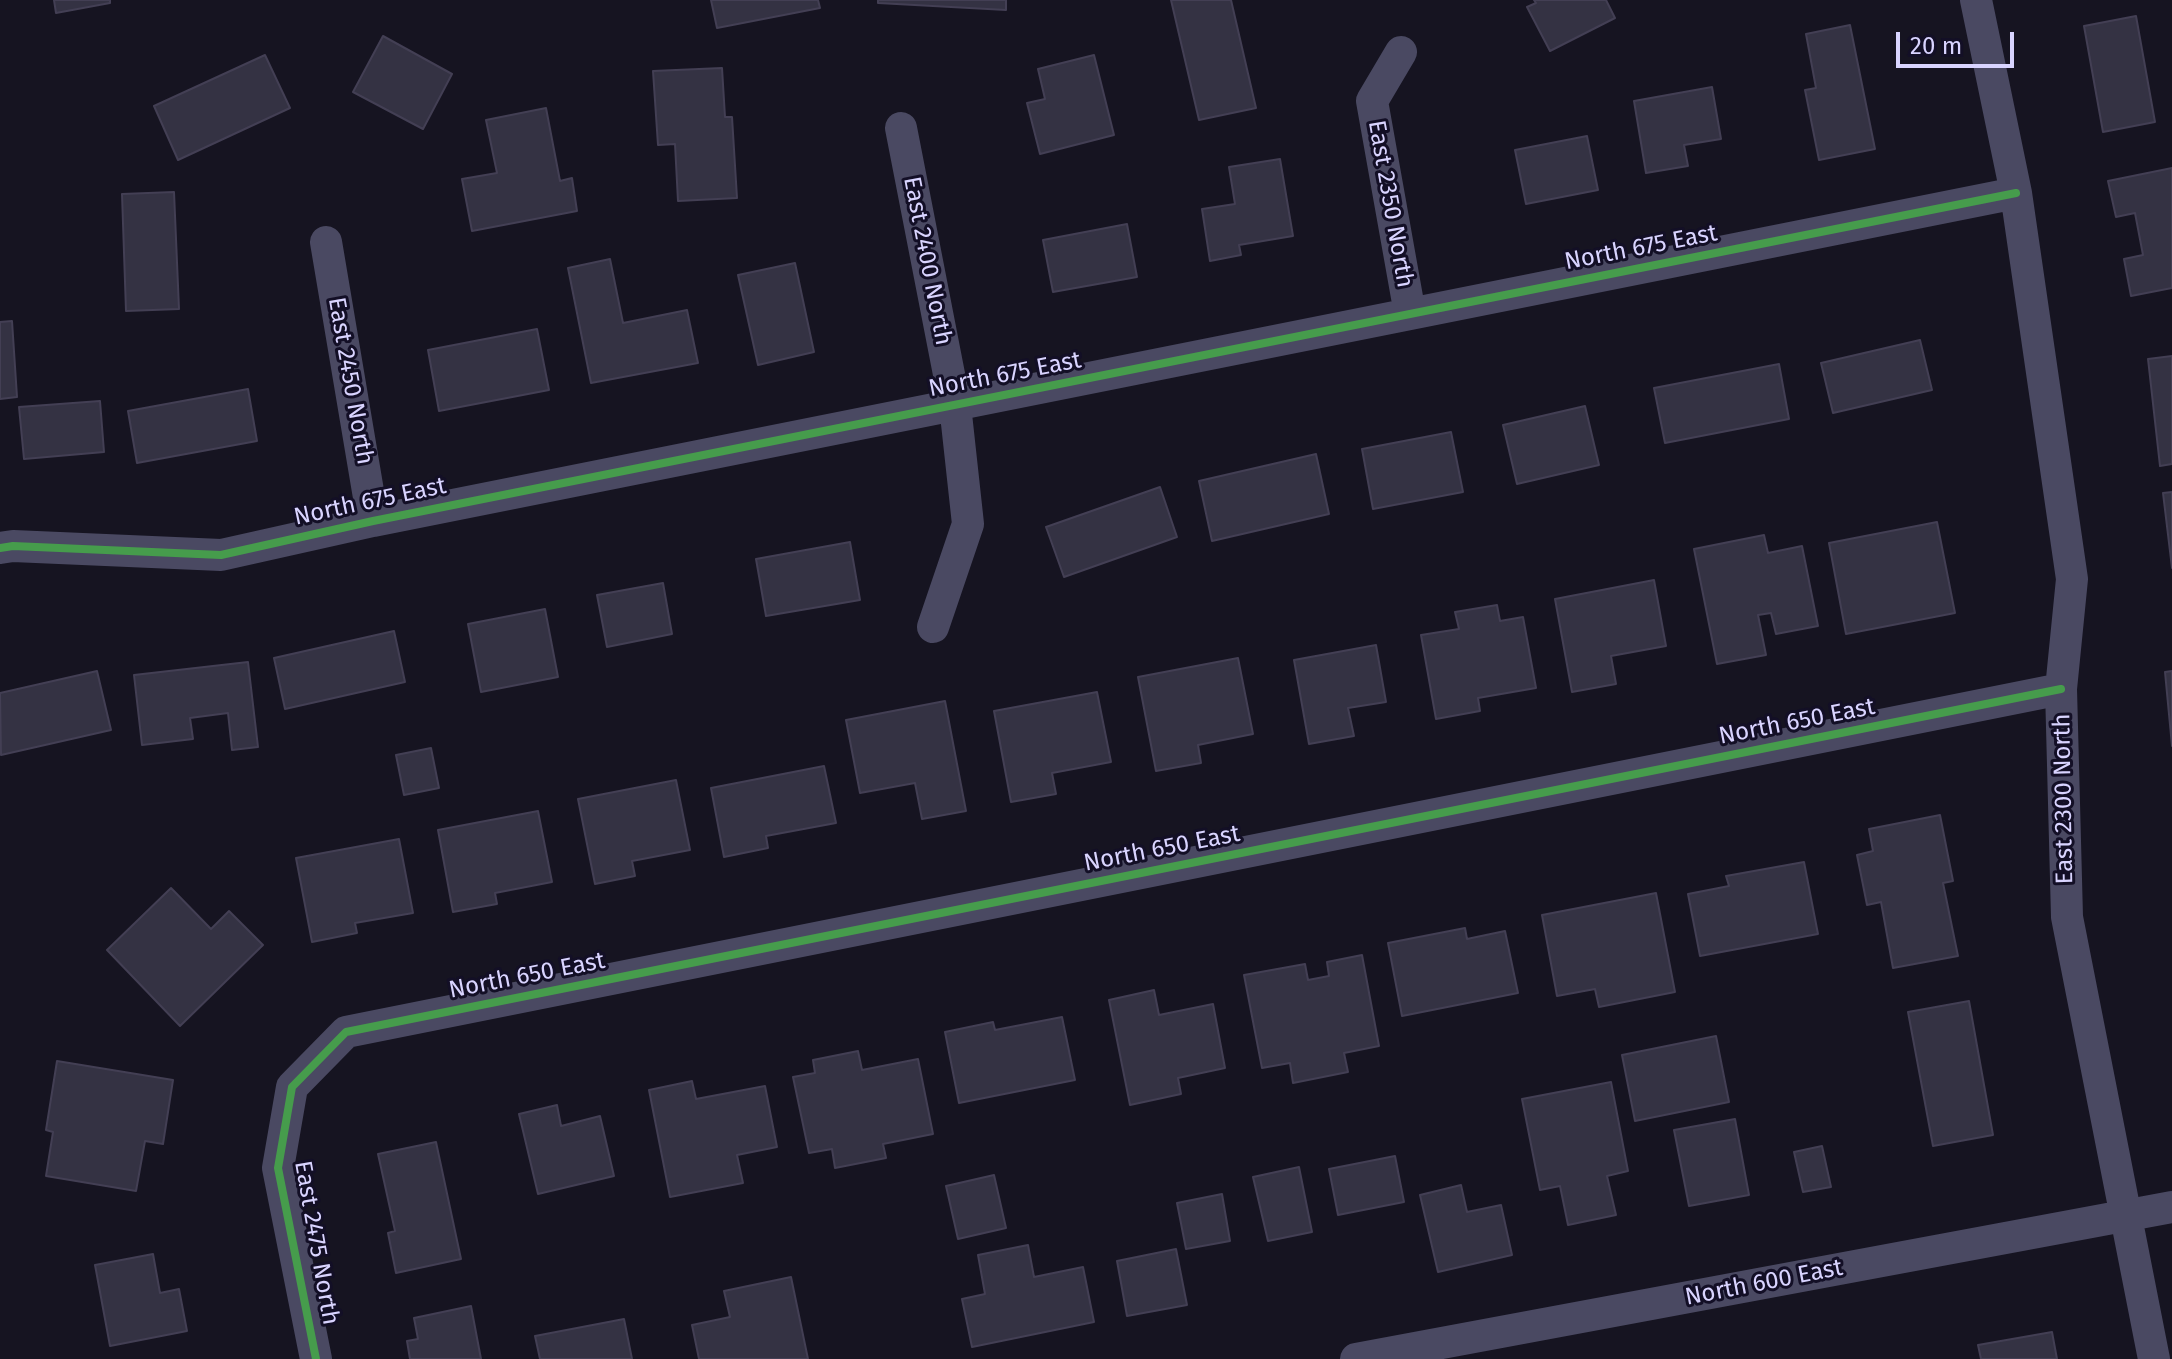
<!DOCTYPE html>
<style>
body{margin:0}
#map{position:relative;width:2172px;height:1359px;overflow:hidden;background:#161421;font-family:"Fira Sans",sans-serif}
canvas{display:block}
.scale{position:absolute;left:1896px;top:32px;width:118px;height:36px;box-sizing:border-box;border:4px solid #d9d4ff;border-top:0;padding-left:10px;font-size:24px;line-height:28px;white-space:nowrap;color:#d9d4ff;-webkit-text-stroke:6px #130f26;paint-order:stroke}
</style>
<div id="map">
<canvas width="2172" height="1359"></canvas>
<div class="scale">20 m</div>
</div>
<script>
const context = document.querySelector('canvas').getContext('2d');
context.lineJoin = 'round';
function paint(path, color) { context.fillStyle = color; context.fill(path, 'evenodd'); }
function trace(path, color, width, dash) { context.strokeStyle = color; context.lineWidth = width; context.lineCap = dash ? 'butt' : 'round'; context.setLineDash(dash || []); context.stroke(path); }
function write(font, color, halo, rows, align = 'center') {
  context.font = font + ' "Fira Sans",sans-serif'; context.lineWidth = 6; context.setLineDash([]); context.textBaseline = 'middle'; context.strokeStyle = halo; context.fillStyle = color; for (const [text, x, y, turn = 0] of rows) {
    context.save(); context.translate(x, y); context.rotate((+turn || 0) * Math.PI / 180); context.textAlign = isNaN(turn) ? turn : align; if (halo) context.strokeText(text, 0, 0); context.fillText(text, 0, 0); context.restore();
  }
}
const building = new Path2D(`
 M 54,0 L 110,0 L 110,3 L 56,13 Z
 M 711,0 L 818,0 L 820,8 L 717,28 Z
 M 878,0 L 1006,0 L 1006,10 L 878,3 Z
 M 1171,0 L 1231,0 L 1256,108 L 1199,120 Z
 M 1534,0 L 1606,0 L 1615,18 L 1550,51 L 1527,7 L 1536,3 Z
 M 2136,16 L 2155,122 L 2103,132 L 2084,26 Z
 M 1850,25 L 1875,149 L 1819,160 L 1805,90 L 1816,88 L 1806,34 Z
 M 383,36 L 452,74 L 423,129 L 353,92 Z
 M 265,55 L 290,108 L 178,160 L 154,106 Z
 M 1094,55 L 1114,135 L 1040,154 L 1027,103 L 1045,99 L 1038,69 Z
 M 722,68 L 725,117 L 732,117 L 737,198 L 678,201 L 675,144 L 658,145 L 653,71 Z
 M 1712,87 L 1721,139 L 1684,145 L 1688,166 L 1646,173 L 1634,101 Z
 M 546,108 L 560,181 L 572,178 L 577,211 L 472,231 L 462,179 L 497,173 L 486,120 Z
 M 1587,136 L 1598,190 L 1526,204 L 1515,150 Z
 M 1280,159 L 1293,236 L 1239,245 L 1241,255 L 1210,261 L 1202,209 L 1235,204 L 1229,167 Z
 M 2172,168 L 2172,288 L 2131,296 L 2124,259 L 2143,255 L 2135,213 L 2116,217 L 2108,181 Z
 M 174,192 L 179,309 L 126,311 L 122,194 Z
 M 1127,224 L 1137,277 L 1053,292 L 1043,240 Z
 M 610,259 L 623,323 L 687,310 L 698,363 L 591,383 L 568,268 Z
 M 795,263 L 814,352 L 758,365 L 738,275 Z
 M 12,321 L 17,397 L 0,399 L 0,322 Z
 M 537,329 L 549,390 L 439,411 L 428,350 Z
 M 1920,340 L 1932,390 L 1833,413 L 1821,363 Z
 M 2172,356 L 2172,464 L 2160,466 L 2148,359 Z
 M 1779,364 L 1789,419 L 1665,443 L 1654,388 Z
 M 248,389 L 257,441 L 137,463 L 128,411 Z
 M 100,401 L 104,452 L 24,459 L 19,407 Z
 M 1585,406 L 1599,465 L 1517,484 L 1503,425 Z
 M 1451,432 L 1463,492 L 1373,509 L 1362,449 Z
 M 1316,454 L 1329,514 L 1212,541 L 1199,481 Z
 M 1160,487 L 1177,537 L 1064,577 L 1046,527 Z
 M 2172,492 L 2172,568 L 2163,493 Z
 M 1937,522 L 1955,613 L 1846,634 L 1829,543 Z
 M 1764,535 L 1768,553 L 1802,546 L 1818,626 L 1776,634 L 1771,613 L 1758,615 L 1766,655 L 1717,664 L 1694,549 Z
 M 850,542 L 860,600 L 766,616 L 756,559 Z
 M 1654,580 L 1666,646 L 1611,656 L 1616,684 L 1572,692 L 1555,599 Z
 M 663,583 L 672,634 L 607,647 L 597,595 Z
 M 1497,605 L 1500,621 L 1523,617 L 1536,688 L 1478,698 L 1480,711 L 1436,719 L 1421,635 L 1459,629 L 1455,612 Z
 M 545,609 L 558,677 L 481,692 L 468,624 Z
 M 394,631 L 405,682 L 285,709 L 274,658 Z
 M 1376,645 L 1386,702 L 1348,708 L 1354,736 L 1309,744 L 1294,660 Z
 M 1238,658 L 1253,734 L 1198,745 L 1201,763 L 1156,771 L 1138,677 Z
 M 248,662 L 258,747 L 232,750 L 228,713 L 190,718 L 193,739 L 142,745 L 134,675 Z
 M 97,671 L 111,730 L 1,755 L 0,693 Z
 M 2172,671 L 2172,746 L 2165,672 Z
 M 1097,692 L 1111,762 L 1052,773 L 1056,794 L 1011,802 L 994,711 Z
 M 945,701 L 966,811 L 922,819 L 915,783 L 860,793 L 846,720 Z
 M 431,748 L 439,788 L 404,795 L 396,755 Z
 M 824,766 L 836,823 L 766,836 L 768,848 L 724,857 L 711,788 Z
 M 676,780 L 690,850 L 632,861 L 635,876 L 595,884 L 578,799 Z
 M 538,811 L 552,882 L 495,893 L 497,904 L 453,912 L 438,830 Z
 M 1940,815 L 1953,881 L 1943,883 L 1958,956 L 1893,968 L 1881,902 L 1867,905 L 1857,855 L 1873,851 L 1869,829 Z
 M 399,839 L 413,913 L 355,923 L 357,933 L 312,942 L 296,858 Z
 M 1804,862 L 1818,934 L 1700,956 L 1688,894 L 1729,886 L 1726,876 Z
 M 171,888 L 211,929 L 229,911 L 263,945 L 180,1026 L 107,950 Z
 M 1656,893 L 1675,992 L 1599,1007 L 1595,989 L 1557,996 L 1542,915 Z
 M 1465,928 L 1467,939 L 1505,931 L 1518,993 L 1402,1016 L 1388,943 Z
 M 1362,955 L 1379,1046 L 1344,1053 L 1348,1072 L 1293,1083 L 1290,1063 L 1262,1068 L 1244,975 L 1305,964 L 1308,980 L 1329,976 L 1327,962 Z
 M 1154,990 L 1159,1015 L 1213,1004 L 1225,1068 L 1178,1078 L 1181,1094 L 1130,1105 L 1109,1000 Z
 M 1969,1001 L 1993,1135 L 1933,1146 L 1908,1012 Z
 M 1062,1017 L 1075,1080 L 959,1103 L 945,1032 L 993,1022 L 995,1030 Z
 M 1716,1036 L 1729,1102 L 1635,1121 L 1622,1055 Z
 M 858,1051 L 862,1070 L 918,1059 L 933,1134 L 883,1144 L 886,1158 L 835,1168 L 832,1149 L 809,1153 L 793,1077 L 815,1073 L 813,1060 Z
 M 57,1061 L 173,1080 L 163,1144 L 145,1141 L 136,1191 L 46,1176 L 53,1132 L 46,1130 Z
 M 692,1081 L 696,1099 L 765,1086 L 777,1147 L 737,1155 L 743,1183 L 670,1197 L 649,1090 Z
 M 1611,1082 L 1628,1171 L 1607,1176 L 1616,1215 L 1568,1225 L 1560,1186 L 1540,1190 L 1522,1099 Z
 M 557,1105 L 561,1126 L 600,1116 L 614,1176 L 538,1194 L 519,1114 Z
 M 1735,1119 L 1749,1195 L 1689,1206 L 1674,1130 Z
 M 436,1142 L 461,1259 L 396,1273 L 388,1233 L 395,1231 L 378,1154 Z
 M 1822,1146 L 1831,1187 L 1803,1192 L 1794,1152 Z
 M 1395,1156 L 1404,1202 L 1338,1215 L 1329,1169 Z
 M 1299,1167 L 1312,1232 L 1268,1241 L 1253,1177 Z
 M 994,1175 L 1006,1228 L 958,1239 L 946,1186 Z
 M 1461,1185 L 1467,1212 L 1501,1205 L 1512,1255 L 1438,1272 L 1420,1195 Z
 M 1222,1194 L 1230,1241 L 1186,1249 L 1177,1203 Z
 M 1028,1245 L 1034,1277 L 1083,1267 L 1094,1322 L 972,1347 L 962,1299 L 985,1294 L 978,1255 Z
 M 1176,1249 L 1187,1305 L 1127,1316 L 1117,1261 Z
 M 153,1254 L 160,1293 L 179,1289 L 187,1331 L 110,1346 L 95,1265 Z
 M 791,1277 L 808,1359 L 699,1359 L 692,1325 L 730,1317 L 724,1291 Z
 M 471,1306 L 481,1359 L 410,1359 L 407,1341 L 418,1339 L 414,1318 Z
 M 624,1319 L 632,1359 L 540,1359 L 535,1336 Z
 M 2052,1332 L 2057,1359 L 1981,1359 L 1978,1345 Z`);
paint(building, '#343243');
trace(building, '#433f54', 2);
trace(new Path2D(`
 M 1976,0 L 2016,193 L 2072,579 L 2061,689 L 2067,917 L 2154,1359
 M 1401,52 L 1372,101 L 1410,314
 M 901,128 L 955,405 L 968,524 L 933,627
 M 326,242 L 373,521
 M 0,548 L 13,546 L 221,555 L 373,521 L 2016,193
 M 316,1359 L 278,1168 L 292,1087 L 346,1032 L 2061,689
 M 1356,1359 L 2172,1207`), '#4a4962', 32);
trace(new Path2D(`
 M 0,548 L 13,546 L 221,555 L 373,521 L 2016,193
 M 316,1359 L 278,1168 L 292,1087 L 346,1032 L 2061,689`), '#469c4c', 8);
write('24px', '#d9d4ff', '#130f26', [
 ["East 2350 North",1390,204,80],
 ["North 675 East",1641,248,-11],
 ["East 2400 North",927,261,79],
 ["North 675 East",1005,375,-11],
 ["East 2450 North",350,381,80],
 ["North 675 East",370,502,-12],
 ["North 650 East",1797,722,-11],
 ["East 2300 North",2064,799,-91],
 ["North 650 East",1162,849,-11],
 ["North 650 East",527,976,-11],
 ["East 2475 North",316,1243,80],
 ["North 600 East",1764,1283,-11]
]);
</script>
